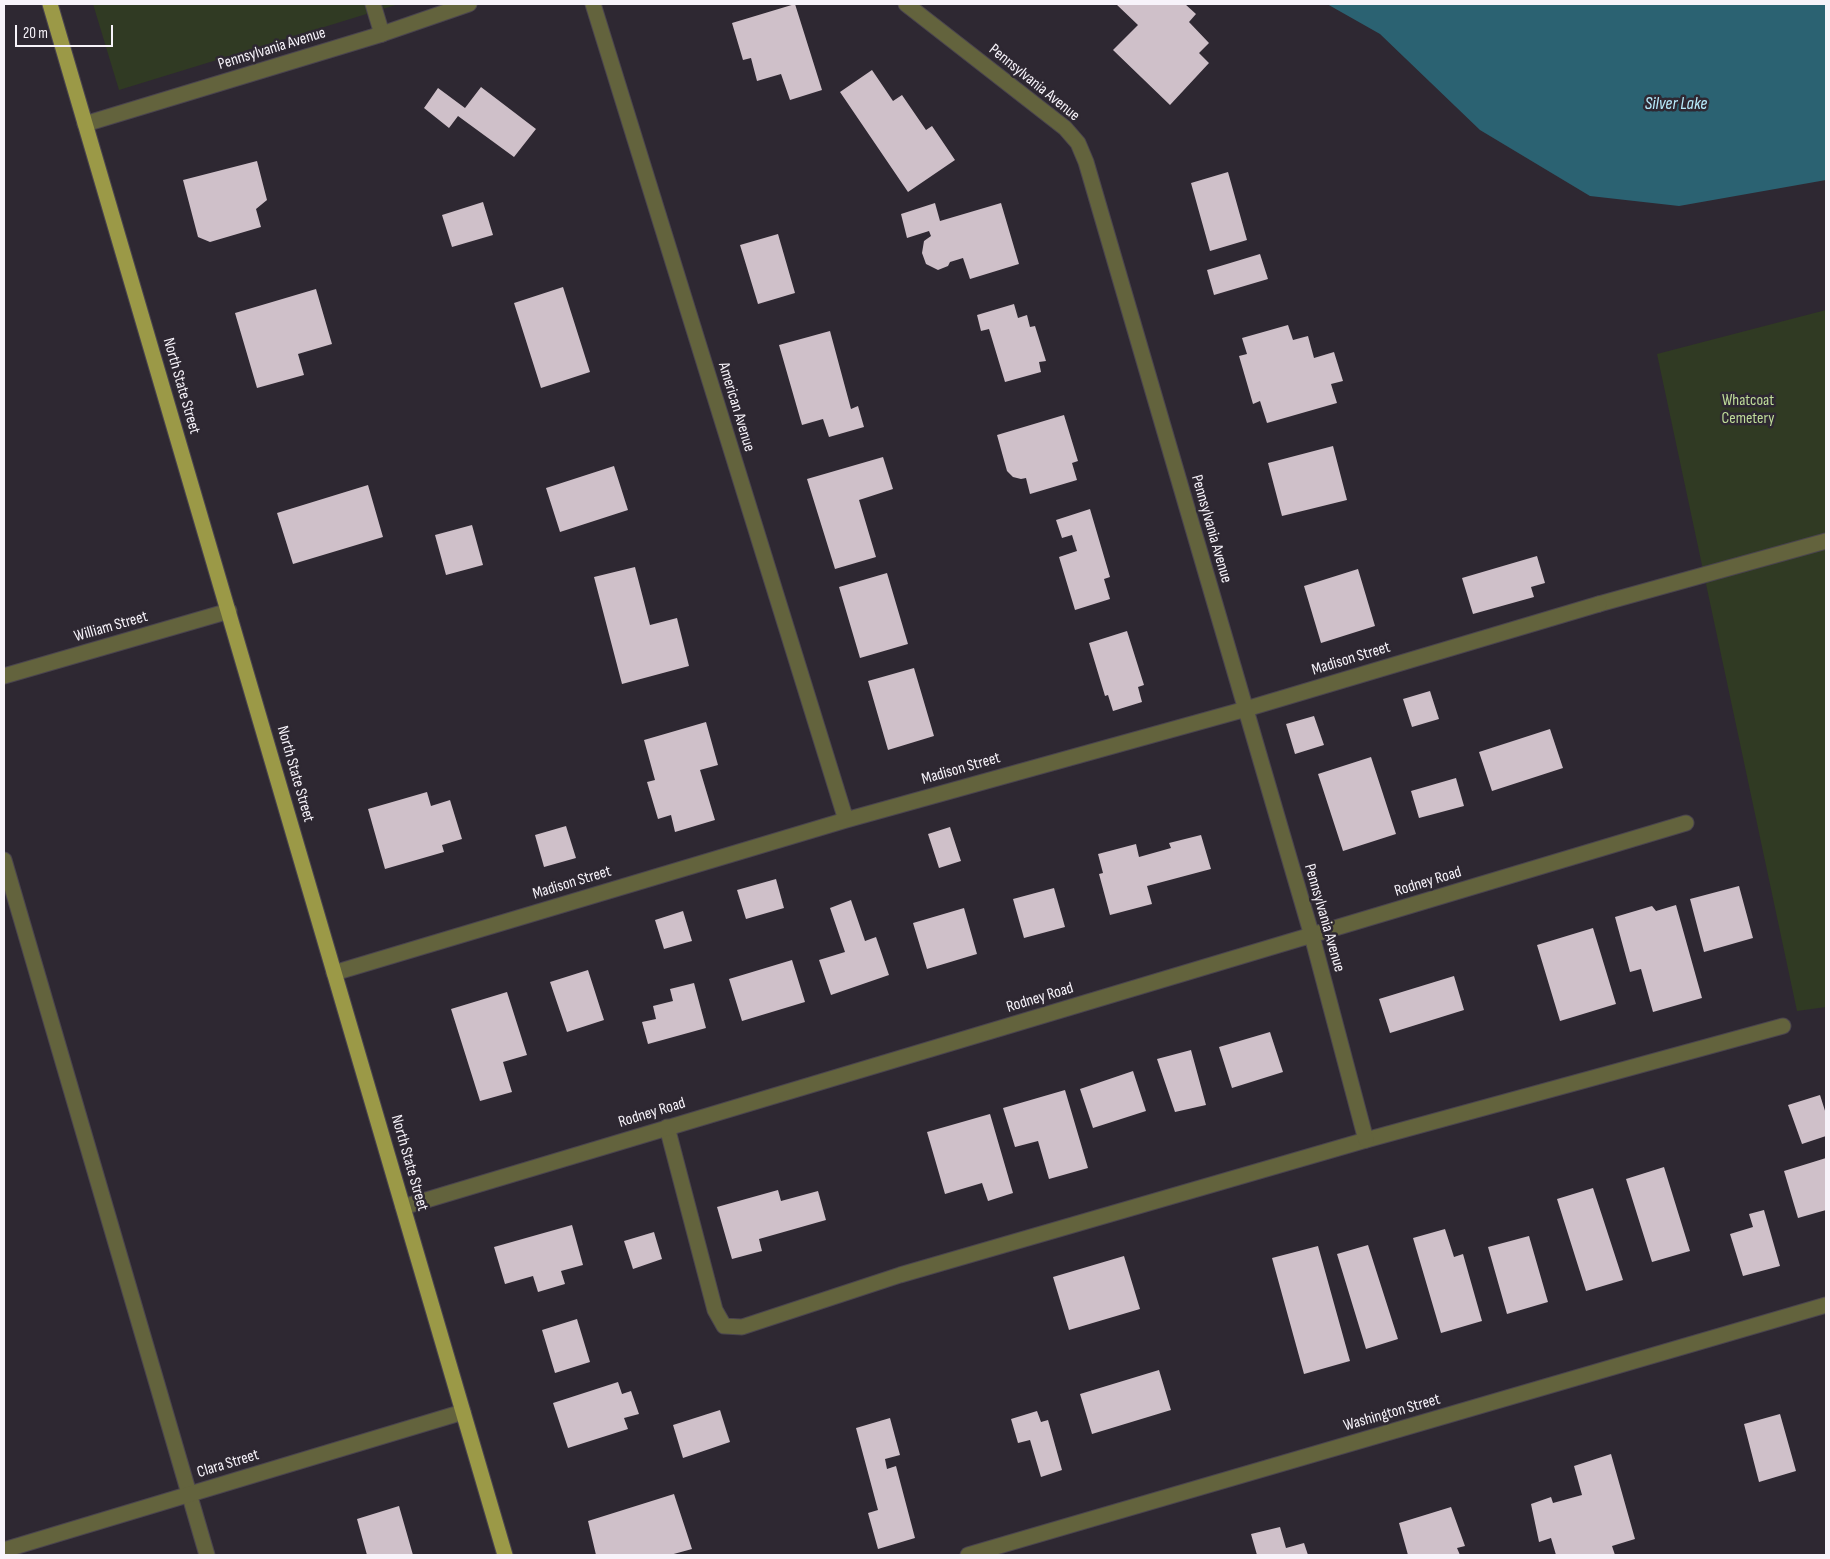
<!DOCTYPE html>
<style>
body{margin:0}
#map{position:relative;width:1830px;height:1559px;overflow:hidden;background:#2e2832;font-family:"Sofia Sans Condensed",sans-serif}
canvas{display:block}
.frame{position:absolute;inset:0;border:5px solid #f7f3fa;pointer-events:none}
.scale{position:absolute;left:15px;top:25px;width:98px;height:22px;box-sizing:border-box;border:2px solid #f7f3fa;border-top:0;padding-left:6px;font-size:15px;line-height:18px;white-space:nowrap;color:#f7f3fa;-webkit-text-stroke:4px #2e2832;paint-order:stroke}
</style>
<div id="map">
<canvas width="1830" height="1559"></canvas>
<div class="frame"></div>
<div class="scale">20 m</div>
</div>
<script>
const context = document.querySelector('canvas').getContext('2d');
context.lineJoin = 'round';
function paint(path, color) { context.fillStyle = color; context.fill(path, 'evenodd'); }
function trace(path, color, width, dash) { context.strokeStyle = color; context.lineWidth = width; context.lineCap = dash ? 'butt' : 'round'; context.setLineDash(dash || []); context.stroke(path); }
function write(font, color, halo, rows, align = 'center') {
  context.font = font + ' "Sofia Sans Condensed",sans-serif'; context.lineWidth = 5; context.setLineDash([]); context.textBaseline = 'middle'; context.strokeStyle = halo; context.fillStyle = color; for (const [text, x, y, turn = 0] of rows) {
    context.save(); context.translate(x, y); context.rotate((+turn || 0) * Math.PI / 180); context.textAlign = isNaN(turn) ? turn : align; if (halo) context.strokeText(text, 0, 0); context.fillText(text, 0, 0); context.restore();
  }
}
paint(new Path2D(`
 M 93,4 L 399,4 L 119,90 Z
 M 1826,310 L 1826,1007 L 1797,1011 L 1657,354 Z`), '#303a23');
paint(new Path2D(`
 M 1327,4 L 1826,4 L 1826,180 L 1679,206 L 1590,196 L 1480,130 L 1380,34 Z`), '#2b6272');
paint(new Path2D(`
 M 795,4 L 822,90 L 790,100 L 781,74 L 757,81 L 751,58 L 743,60 L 732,23 Z
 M 1116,4 L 1185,4 L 1196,14 L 1189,22 L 1209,43 L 1199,53 L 1209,63 L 1170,105 L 1113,50 L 1138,25 Z
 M 872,70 L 893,101 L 902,95 L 926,130 L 932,126 L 955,160 L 908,192 L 840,92 Z
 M 481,87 L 536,129 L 514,157 L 458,116 L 449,128 L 424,108 L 438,88 L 465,108 Z
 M 257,161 L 267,200 L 256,209 L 261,227 L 210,242 L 198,237 L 183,180 Z
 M 1228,172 L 1247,240 L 1210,251 L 1191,183 Z
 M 483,202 L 493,235 L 452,247 L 442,215 Z
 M 935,203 L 940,221 L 1001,203 L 1019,264 L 970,279 L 963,258 L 950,262 L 948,266 L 938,270 L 926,264 L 922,253 L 924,241 L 931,236 L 929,231 L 907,238 L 901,214 Z
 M 778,234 L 795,293 L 758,304 L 740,245 Z
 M 1260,254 L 1268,279 L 1214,295 L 1207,270 Z
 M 563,287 L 590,372 L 541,388 L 514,303 Z
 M 316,289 L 332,344 L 298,354 L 304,375 L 257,388 L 235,313 Z
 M 1014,304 L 1018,318 L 1027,315 L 1030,327 L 1035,326 L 1046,361 L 1039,362 L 1041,372 L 1005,382 L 989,329 L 981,331 L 977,315 Z
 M 1288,325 L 1293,340 L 1308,336 L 1314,358 L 1334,352 L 1343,381 L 1331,384 L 1337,403 L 1267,423 L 1260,401 L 1253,404 L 1239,356 L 1247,354 L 1242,338 Z
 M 830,331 L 851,409 L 858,406 L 864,427 L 829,437 L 823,419 L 802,425 L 779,345 Z
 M 1064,415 L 1078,461 L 1072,463 L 1077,480 L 1030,494 L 1026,478 L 1021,479 L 1013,477 L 1007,471 L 997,435 Z
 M 1333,446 L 1347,500 L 1282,516 L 1268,463 Z
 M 883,457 L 893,489 L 859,500 L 876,557 L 835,569 L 807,479 Z
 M 614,466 L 628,510 L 560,532 L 546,488 Z
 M 368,485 L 383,537 L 293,564 L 277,513 Z
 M 1090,509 L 1110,577 L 1104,579 L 1110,599 L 1075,610 L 1059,557 L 1077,551 L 1072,535 L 1062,538 L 1056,520 Z
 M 472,525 L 483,565 L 446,575 L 435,535 Z
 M 1537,556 L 1545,583 L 1531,587 L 1534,597 L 1473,614 L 1462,578 Z
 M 635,567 L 650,625 L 677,618 L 689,666 L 622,684 L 594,577 Z
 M 1358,569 L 1375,626 L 1321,643 L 1304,586 Z
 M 887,573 L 908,644 L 860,658 L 839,587 Z
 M 1127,631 L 1144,685 L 1138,687 L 1142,702 L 1113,711 L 1108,695 L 1105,696 L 1089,643 Z
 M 914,668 L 934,736 L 888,750 L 868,681 Z
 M 1430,691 L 1439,719 L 1412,727 L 1403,699 Z
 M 1314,716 L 1324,745 L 1295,754 L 1286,724 Z
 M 706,722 L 718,765 L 700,770 L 715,820 L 675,832 L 671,815 L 658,819 L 647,782 L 655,780 L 644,740 Z
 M 1550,729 L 1563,768 L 1492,791 L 1479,752 Z
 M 1371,757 L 1396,834 L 1343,851 L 1318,774 Z
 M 1456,778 L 1464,806 L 1419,818 L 1411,791 Z
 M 427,792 L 431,806 L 450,800 L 462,839 L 442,845 L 444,852 L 385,869 L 368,809 Z
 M 566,826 L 576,858 L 544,867 L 535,835 Z
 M 950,827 L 961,861 L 939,868 L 928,834 Z
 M 1201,835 L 1211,869 L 1147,886 L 1152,904 L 1110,915 L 1099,874 L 1103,873 L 1098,854 L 1136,844 L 1139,857 L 1171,848 L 1169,843 Z
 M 776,879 L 784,908 L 746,919 L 737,890 Z
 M 1739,886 L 1753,938 L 1704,952 L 1690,899 Z
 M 1054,888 L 1065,927 L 1024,938 L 1013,899 Z
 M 851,900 L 865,941 L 876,937 L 889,975 L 831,995 L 819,960 L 845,952 L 830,908 Z
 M 1676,905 L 1702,998 L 1653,1012 L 1641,969 L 1630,972 L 1615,917 L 1652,906 L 1656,911 Z
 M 964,908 L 977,954 L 927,969 L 913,923 Z
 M 683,911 L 692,941 L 664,949 L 655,920 Z
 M 1593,928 L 1616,1004 L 1560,1021 L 1537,945 Z
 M 792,960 L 805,1002 L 742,1021 L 729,979 Z
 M 588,970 L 604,1020 L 567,1032 L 550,982 Z
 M 1454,976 L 1464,1010 L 1390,1033 L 1379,999 Z
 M 694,983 L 706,1028 L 648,1044 L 642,1022 L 656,1019 L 653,1006 L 673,1001 L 670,989 Z
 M 507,992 L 527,1055 L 503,1062 L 512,1092 L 480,1101 L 451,1009 Z
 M 1270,1032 L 1283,1072 L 1232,1088 L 1219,1047 Z
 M 1191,1050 L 1206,1105 L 1175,1112 L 1157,1059 Z
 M 1133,1071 L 1146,1111 L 1093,1128 L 1080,1089 Z
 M 1065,1090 L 1088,1168 L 1049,1179 L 1038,1141 L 1015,1147 L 1003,1108 Z
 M 1820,1095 L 1826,1114 L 1826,1136 L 1802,1144 L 1788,1105 Z
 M 990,1114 L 1013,1193 L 988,1201 L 982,1183 L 945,1194 L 927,1132 Z
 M 1826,1158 L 1826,1210 L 1798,1218 L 1784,1171 Z
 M 1664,1167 L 1690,1251 L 1652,1262 L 1626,1179 Z
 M 1593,1188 L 1623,1280 L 1586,1291 L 1557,1199 Z
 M 778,1190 L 781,1201 L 818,1191 L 826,1220 L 759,1239 L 762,1251 L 732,1259 L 717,1207 Z
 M 1764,1210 L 1780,1266 L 1743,1276 L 1730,1234 L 1753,1227 L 1749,1214 Z
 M 572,1225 L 583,1265 L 561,1271 L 565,1284 L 538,1292 L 533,1276 L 505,1284 L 494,1247 Z
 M 1445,1229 L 1454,1257 L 1463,1254 L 1482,1321 L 1441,1333 L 1413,1238 Z
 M 654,1232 L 662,1259 L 633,1269 L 624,1241 Z
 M 1529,1236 L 1548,1302 L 1507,1314 L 1488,1247 Z
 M 1368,1245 L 1398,1339 L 1366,1349 L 1337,1254 Z
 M 1318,1246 L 1350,1361 L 1304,1374 L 1272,1258 Z
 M 1124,1256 L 1140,1309 L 1069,1330 L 1053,1277 Z
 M 577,1319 L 590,1362 L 555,1373 L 542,1330 Z
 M 1159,1370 L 1171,1410 L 1092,1434 L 1080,1394 Z
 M 618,1382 L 622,1394 L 631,1391 L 639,1414 L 624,1418 L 628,1429 L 568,1448 L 553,1403 Z
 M 720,1410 L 730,1442 L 683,1458 L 673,1425 Z
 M 1037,1411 L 1041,1422 L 1048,1420 L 1062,1470 L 1041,1477 L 1030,1440 L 1018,1443 L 1011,1419 Z
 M 1780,1414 L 1796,1471 L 1759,1482 L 1744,1424 Z
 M 890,1418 L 900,1455 L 885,1459 L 887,1469 L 896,1466 L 915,1538 L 878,1549 L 868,1513 L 878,1510 L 856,1428 Z
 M 1611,1454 L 1635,1539 L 1612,1546 L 1615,1555 L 1556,1555 L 1551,1538 L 1539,1542 L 1531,1504 L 1551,1497 L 1553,1503 L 1582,1495 L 1574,1466 Z
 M 674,1494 L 692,1549 L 670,1555 L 596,1555 L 588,1521 Z
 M 399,1506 L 413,1555 L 367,1555 L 357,1519 Z
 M 1451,1507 L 1465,1546 L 1457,1548 L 1460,1555 L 1408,1555 L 1399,1523 Z
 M 1280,1527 L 1286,1548 L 1304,1543 L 1308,1555 L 1257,1555 L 1251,1534 Z`), '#cfc0c9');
const lane = new Path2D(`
 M 373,4 L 382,34
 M 1599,604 L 1826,541
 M 4,860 L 207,1555
 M 667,1127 L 715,1310 L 724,1326 L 742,1327 L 900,1275 L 1366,1140 L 1783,1026`);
const street = new Path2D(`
 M 593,4 L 846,820
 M 906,4 L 1065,128 L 1078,143 L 1086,162 L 1312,936 L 1366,1140
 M 85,124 L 382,34 L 469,4
 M 4,676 L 229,611
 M 334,973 L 846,820 L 1246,709 L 1599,604
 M 403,1207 L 1686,823
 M 4,1550 L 463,1412
 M 968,1555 L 1826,1305`);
const primary = new Path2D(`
 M 50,4 L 505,1555`);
trace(lane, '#4a444e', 17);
trace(street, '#4a444e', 17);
trace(primary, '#4a444e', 17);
trace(lane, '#63633d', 15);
trace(street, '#63633d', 15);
trace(primary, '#9b9947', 15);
write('16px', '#f7f3fa', '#2e2832', [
 ["Pennsylvania Avenue",272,49,-17],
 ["Pennsylvania Avenue",1034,83,39],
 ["North State Street",181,386,74],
 ["American Avenue",736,407,73],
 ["Pennsylvania Avenue",1211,529,74],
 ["William Street",111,627,-16],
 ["Madison Street",1351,659,-17],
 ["Madison Street",961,769,-16],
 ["North State Street",295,774,74],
 ["Rodney Road",1428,882,-17],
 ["Madison Street",572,883,-17],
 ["Pennsylvania Avenue",1324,918,74],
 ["Rodney Road",1040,998,-17],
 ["Rodney Road",652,1113,-17],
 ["North State Street",409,1163,74],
 ["Washington Street",1392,1413,-16],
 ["Clara Street",228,1464,-17]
]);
write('16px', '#bfdc9a', '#2e2832', [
 ["Whatcoat",1748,401],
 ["Cemetery",1748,419]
]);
write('italic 18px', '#b8eafb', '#2e2832', [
 ["Silver Lake",1676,104]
]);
</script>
